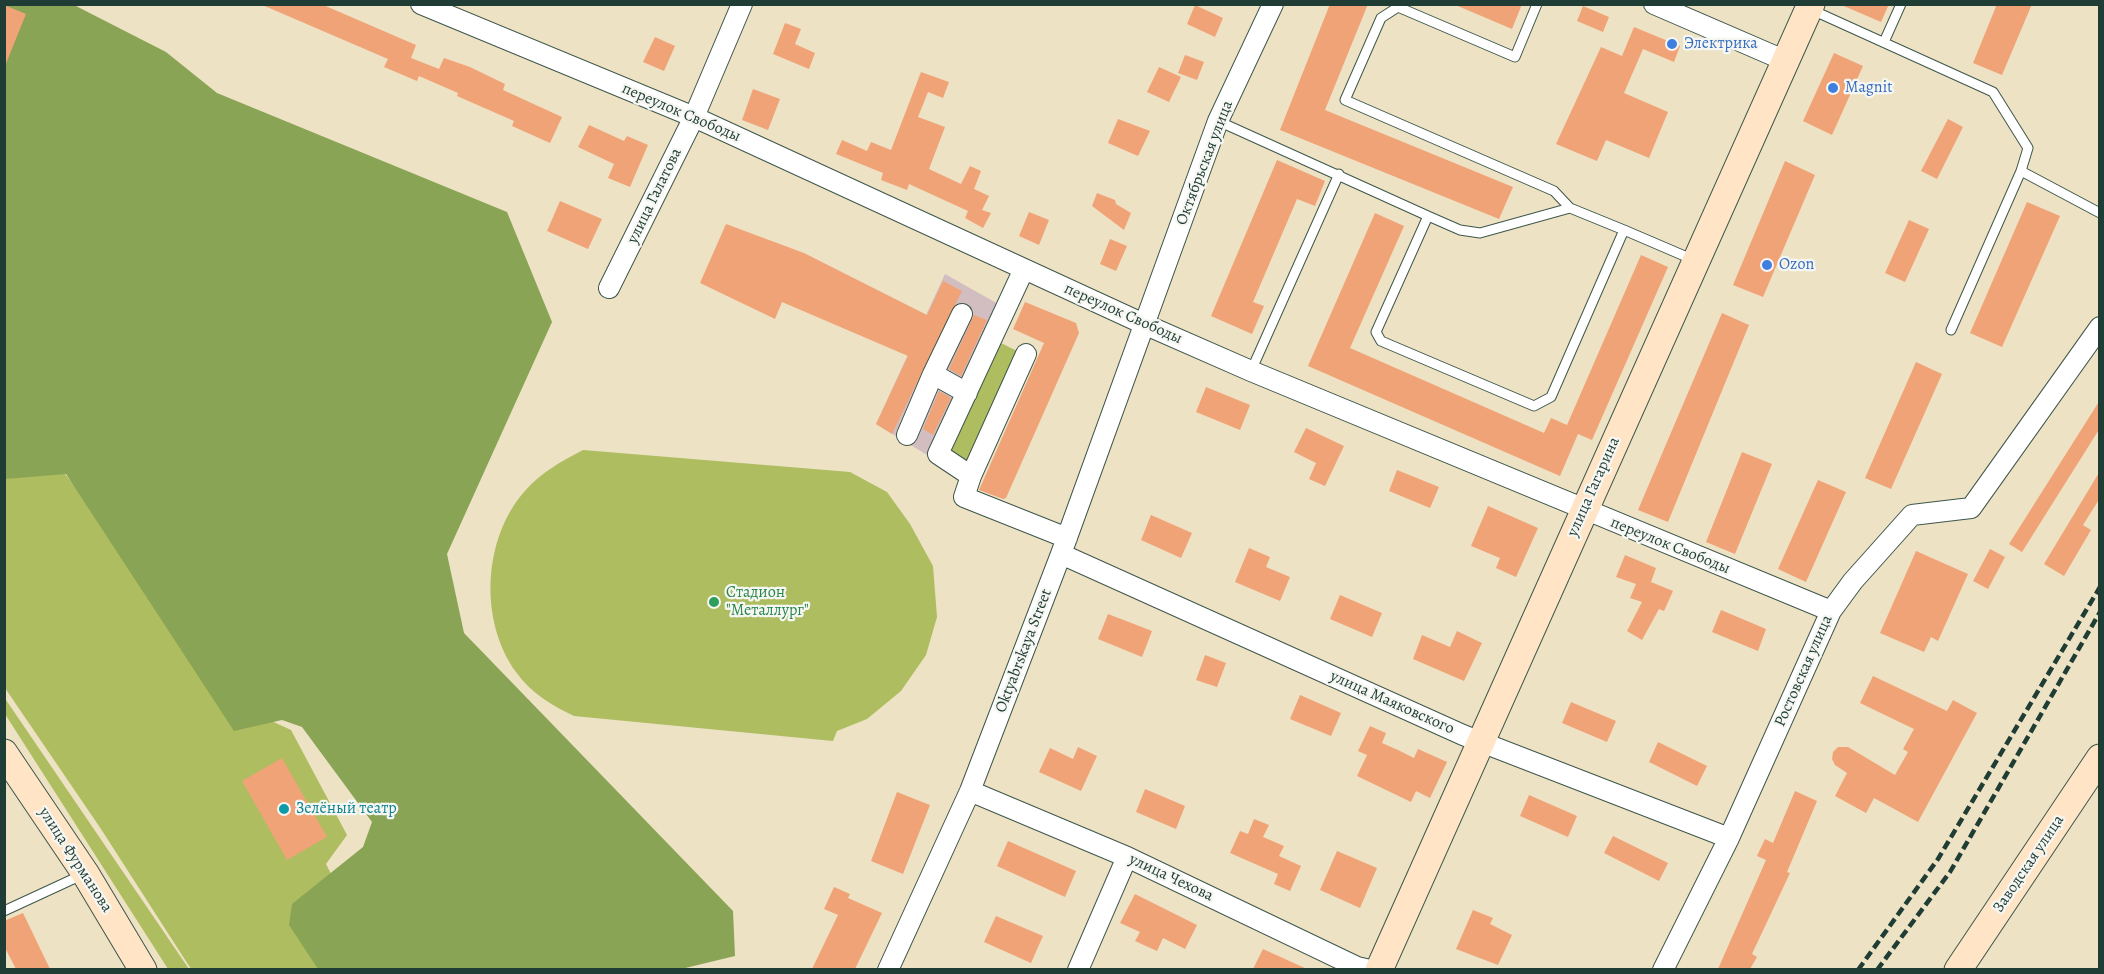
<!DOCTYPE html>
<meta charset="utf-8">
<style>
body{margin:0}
#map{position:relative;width:2104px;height:974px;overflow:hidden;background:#ede2c4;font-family:Alegreya,serif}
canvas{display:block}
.frame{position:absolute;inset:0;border:6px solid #1f3d34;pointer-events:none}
</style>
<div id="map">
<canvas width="2104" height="974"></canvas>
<div class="frame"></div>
</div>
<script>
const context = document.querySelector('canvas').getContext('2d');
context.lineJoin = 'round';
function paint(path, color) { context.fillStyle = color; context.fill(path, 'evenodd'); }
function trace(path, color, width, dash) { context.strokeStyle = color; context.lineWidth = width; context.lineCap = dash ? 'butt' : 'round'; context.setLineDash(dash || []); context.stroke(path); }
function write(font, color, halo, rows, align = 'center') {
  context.font = font + ' Alegreya,serif'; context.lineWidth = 4.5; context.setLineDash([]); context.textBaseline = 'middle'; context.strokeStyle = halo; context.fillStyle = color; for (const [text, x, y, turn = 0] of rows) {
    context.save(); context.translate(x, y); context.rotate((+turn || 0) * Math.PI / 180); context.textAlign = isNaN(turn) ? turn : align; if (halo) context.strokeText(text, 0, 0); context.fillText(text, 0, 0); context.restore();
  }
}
paint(new Path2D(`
 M 945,274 L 1000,305 L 932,458 L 876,424 Z`), '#d2bec1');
paint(new Path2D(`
 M 999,342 L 1021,353 L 967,469 L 943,453 Z
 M 583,450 L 850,472 L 887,492 L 910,524 L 933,566 L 937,617 L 926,655 L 901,691 L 867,719 L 837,731 L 833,741 L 574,716 C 551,705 531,693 516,672 C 479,621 483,539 524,492 C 540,473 562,461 583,450 Z
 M 54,460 L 252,712 L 291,730 L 347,835 L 326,864 L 379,969 L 191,969 L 101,829 L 5,688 L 4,469 Z
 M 4,697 L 189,969 L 168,969 L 5,714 Z`), '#adbd60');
paint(new Path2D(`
 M 5,5 L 74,5 L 166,52 L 217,93 L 507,212 L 552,322 L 447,554 L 464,633 L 733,911 L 735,956 L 677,970 L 318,969 L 289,925 L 292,904 L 363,847 L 372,822 L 302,727 L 282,720 L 234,731 L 66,474 L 5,479 Z`), '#8aa456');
paint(new Path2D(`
 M 260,4 L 321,4 L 416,45 L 411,58 L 439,69 L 444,58 L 470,67 L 505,84 L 503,90 L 562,117 L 550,143 L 512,126 L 514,121 L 457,96 L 458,93 L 419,76 L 417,81 L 384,67 L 388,59 Z
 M 1330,4 L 1368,4 L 1325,110 L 1513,187 L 1499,219 L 1280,130 Z
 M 1453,4 L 1522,4 L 1512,29 Z
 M 1839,4 L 1889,4 L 1881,22 Z
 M 1997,4 L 2032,4 L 2002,75 L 1973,63 Z
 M 4,5 L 26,14 L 5,66 L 4,66 Z
 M 1195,5 L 1223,18 L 1215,37 L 1187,24 Z
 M 1583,6 L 1609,17 L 1603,32 L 1577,21 Z
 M 785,23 L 801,29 L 795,44 L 815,53 L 809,69 L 773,54 Z
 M 1634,27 L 1680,46 L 1674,62 L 1643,49 L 1624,93 L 1668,112 L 1649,158 L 1606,140 L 1597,161 L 1556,144 L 1601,47 L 1622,56 Z
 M 655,37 L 675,46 L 664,71 L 643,62 Z
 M 1834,53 L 1863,66 L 1832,135 L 1803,121 Z
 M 1185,55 L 1204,62 L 1197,80 L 1178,73 Z
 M 1159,67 L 1181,77 L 1169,102 L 1147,92 Z
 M 921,72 L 949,82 L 943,98 L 928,92 L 918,117 L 945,127 L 929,169 L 961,184 L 970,166 L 981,171 L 974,189 L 989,196 L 982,210 L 991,213 L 983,228 L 965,218 L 968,211 L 909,184 L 907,190 L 881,180 L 883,173 L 836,154 L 842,140 L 867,151 L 871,142 L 891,150 Z
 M 753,89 L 780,99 L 768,130 L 742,120 Z
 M 1118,119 L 1150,131 L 1138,156 L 1108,143 Z
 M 1948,119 L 1963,127 L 1937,179 L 1921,171 Z
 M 589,125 L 624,141 L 627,136 L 648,145 L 630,187 L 608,178 L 614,164 L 578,147 Z
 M 1277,160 L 1325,181 L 1315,206 L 1297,199 L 1253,302 L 1264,306 L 1252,334 L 1211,316 Z
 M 1785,161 L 1815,175 L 1763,297 L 1733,285 Z
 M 1097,193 L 1115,200 L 1116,204 L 1131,213 L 1124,230 L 1092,206 Z
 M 560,201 L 602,219 L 588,249 L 547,231 Z
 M 2027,202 L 2060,216 L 2002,347 L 1970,333 Z
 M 1029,212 L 1049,220 L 1039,245 L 1019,236 Z
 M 1375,213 L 1404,226 L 1350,348 L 1544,433 L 1551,418 L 1567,425 L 1641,255 L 1668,267 L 1592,440 L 1578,434 L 1560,476 L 1308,366 Z
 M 1909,220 L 1929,229 L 1905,282 L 1885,273 Z
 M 726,224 L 804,253 L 927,315 L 943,281 L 962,291 L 892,434 L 876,424 L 908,356 L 782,302 L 775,319 L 700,283 Z
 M 1110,239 L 1127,246 L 1116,271 L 1100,264 Z
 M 1025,302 L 1076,323 L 1079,333 L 1006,498 L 1003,499 L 979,490 L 1044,343 L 1013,329 Z
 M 1722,313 L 1749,325 L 1668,522 L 1638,510 Z
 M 974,315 L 987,320 L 961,376 L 949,369 Z
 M 1916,362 L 1942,374 L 1891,489 L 1865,478 Z
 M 1206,387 L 1250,405 L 1240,430 L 1196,412 Z
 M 939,391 L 951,398 L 933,435 L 923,429 Z
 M 2100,400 L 2100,428 L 2022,552 L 2009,544 Z
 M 1306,428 L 1344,446 L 1325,486 L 1309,479 L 1316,463 L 1294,452 Z
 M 1742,452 L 1772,464 L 1735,554 L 1706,542 Z
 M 1397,470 L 1439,487 L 1430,508 L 1389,491 Z
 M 2100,471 L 2100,498 L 2083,525 L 2091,530 L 2064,576 L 2044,564 Z
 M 1818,480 L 1846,492 L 1806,582 L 1778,569 Z
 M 1488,506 L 1538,528 L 1516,577 L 1496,568 L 1500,558 L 1471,546 Z
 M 1151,515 L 1192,533 L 1181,558 L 1141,540 Z
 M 1249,548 L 1270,557 L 1266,567 L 1290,577 L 1280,601 L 1235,582 Z
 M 1990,549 L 2005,557 L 1988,589 L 1973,581 Z
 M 1916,551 L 1968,574 L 1938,641 L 1931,637 L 1924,652 L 1880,633 Z
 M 1625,555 L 1656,568 L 1651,582 L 1673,591 L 1664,611 L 1659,609 L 1642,640 L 1627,631 L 1642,602 L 1630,598 L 1636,584 L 1616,577 Z
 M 1340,595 L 1382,613 L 1372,637 L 1330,619 Z
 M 1721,610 L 1766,629 L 1758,651 L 1712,632 Z
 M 1108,614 L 1152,631 L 1142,657 L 1098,639 Z
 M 1457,631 L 1482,643 L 1464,681 L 1413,659 L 1422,635 L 1450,647 Z
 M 1205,655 L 1226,663 L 1217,687 L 1196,680 Z
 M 1873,676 L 1947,711 L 1953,700 L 1977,713 L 1918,822 L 1874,798 L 1866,813 L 1835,796 L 1847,773 L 1835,765 L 1832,759 L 1833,752 L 1838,747 L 1848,747 L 1895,775 L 1908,752 L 1903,749 L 1914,729 L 1860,703 Z
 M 1300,695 L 1341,713 L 1331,736 L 1290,719 Z
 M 1571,702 L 1616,721 L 1607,742 L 1562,723 Z
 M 1370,726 L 1386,733 L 1382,743 L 1398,750 L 1414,758 L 1418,749 L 1447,762 L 1430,798 L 1416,791 L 1411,802 L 1357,776 L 1367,755 L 1358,751 Z
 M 1658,742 L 1707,766 L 1697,786 L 1649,762 Z
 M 1078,747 L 1097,756 L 1081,791 L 1039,772 L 1050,748 L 1073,759 Z
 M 282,758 L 327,837 L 287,860 L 242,781 Z
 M 1145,789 L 1185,806 L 1176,829 L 1136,812 Z
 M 1795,791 L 1817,801 L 1787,872 L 1790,873 L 1752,954 L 1757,957 L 1750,969 L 1718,969 L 1766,860 L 1757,856 L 1765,839 L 1773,843 Z
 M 897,792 L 930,805 L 903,874 L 871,861 Z
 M 1529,795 L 1577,816 L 1568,837 L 1520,816 Z
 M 1254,819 L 1269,825 L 1263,837 L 1284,846 L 1279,856 L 1301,866 L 1290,891 L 1274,884 L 1278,874 L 1230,853 L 1240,831 L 1248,834 Z
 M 1613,836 L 1668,863 L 1659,881 L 1604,853 Z
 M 1008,841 L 1076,871 L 1065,897 L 997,866 Z
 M 1337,851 L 1377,868 L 1360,908 L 1320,890 Z
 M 834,887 L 850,894 L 848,898 L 882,913 L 855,969 L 812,969 L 838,915 L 824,909 Z
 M 1135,894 L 1197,925 L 1185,949 L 1163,938 L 1157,951 L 1135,941 L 1140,932 L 1120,923 Z
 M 1473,910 L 1493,918 L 1490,924 L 1512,935 L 1498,965 L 1456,949 Z
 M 23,913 L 50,969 L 16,969 L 4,946 L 4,921 Z
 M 996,916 L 1043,936 L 1031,963 L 984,942 Z
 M 1263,949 L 1307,969 L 1253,969 Z`), '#f1a378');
const lane = new Path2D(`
 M 1537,4 L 1515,57 L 1398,7 L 1381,18 L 1345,100 L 1554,191 L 1570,208
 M 1812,10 L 1993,92 L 2028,148 L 2021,171
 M 1884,42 L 1901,4
 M 1218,121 L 1428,216
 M 1624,230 L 1570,208 L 1480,233 L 1460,230 L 1428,216 L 1376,332 L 1381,341 L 1534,406 L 1551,397 L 1624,230 L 1694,260
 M 1951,330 L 2021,171 L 2100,213
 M 1251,371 L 1339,174
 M 4,911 L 84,874`);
const street = new Path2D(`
 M 421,4 L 694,117 L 1146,325 L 1251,371 L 1831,611
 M 1654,4 L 1786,61
 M 1024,269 L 938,454 L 971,476 L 964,497 L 1067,538
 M 609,288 L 694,117 L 742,4
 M 962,314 L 933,374 L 967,393
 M 907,435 L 933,374
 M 971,476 L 1026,354
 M 1061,554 L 1463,735 L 1729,838
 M 970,791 L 1127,857 L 1357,967 L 1370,970
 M 888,970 L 970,791 L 1061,554 L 1218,121 L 1273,4
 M 1078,970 L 1127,857
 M 1663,970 L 1729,838 L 1831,611 L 1853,581 L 1912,515 L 1971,508 L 2100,327`);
const secondary = new Path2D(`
 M 4,753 L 85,873 L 143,970
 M 1379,970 L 1811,4
 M 1958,970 L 2100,758`);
trace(lane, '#3e564a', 11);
trace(street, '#3e564a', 22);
trace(secondary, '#3e564a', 29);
trace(lane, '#fff', 9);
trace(street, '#fff', 20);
trace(secondary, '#ffe4c6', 27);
trace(new Path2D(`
 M 1858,970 L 1938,859 L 2100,587
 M 1877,970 L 1950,872 L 2100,612`), '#1f3d34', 4.5, [9, 4.5]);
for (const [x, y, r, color] of [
 [1672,44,6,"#3f7fe0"],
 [1833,88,6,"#3f7fe0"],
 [1767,265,6,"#3f7fe0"],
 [714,602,6,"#2e9e5b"],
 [284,809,6,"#0f9aa8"]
]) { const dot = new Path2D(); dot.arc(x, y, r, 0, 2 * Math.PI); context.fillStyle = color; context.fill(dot); trace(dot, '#f6f6f2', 2); }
write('16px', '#366cbe', '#f6f6f2', [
 ["Электрика",1684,44],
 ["Magnit",1845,88],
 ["Ozon",1779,265]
], 'left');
write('16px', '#1f3d34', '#f6f6f2', [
 ["переулок Свободы",681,113,23],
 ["Октябрьская улица",1205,163,-69],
 ["улица Галатова",655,196,-64],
 ["переулок Свободы",1123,314,24],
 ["улица Гагарина",1594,487,-66],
 ["переулок Свободы",1670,546,22],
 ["Oktyabrskaya Street",1024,651,-69],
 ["Ростовская улица",1804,671,-66],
 ["улица Маяковского",1392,703,24],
 ["улица Фурманова",75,860,57],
 ["Заводская улица",2029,864,-56],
 ["улица Чехова",1171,878,25]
]);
write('16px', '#27864d', '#f6f6f2', [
 ["Стадион",726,593],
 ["\"Металлург\"",726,611]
], 'left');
write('16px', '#0d838f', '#f6f6f2', [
 ["Зелёный театр",296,809]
], 'left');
</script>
